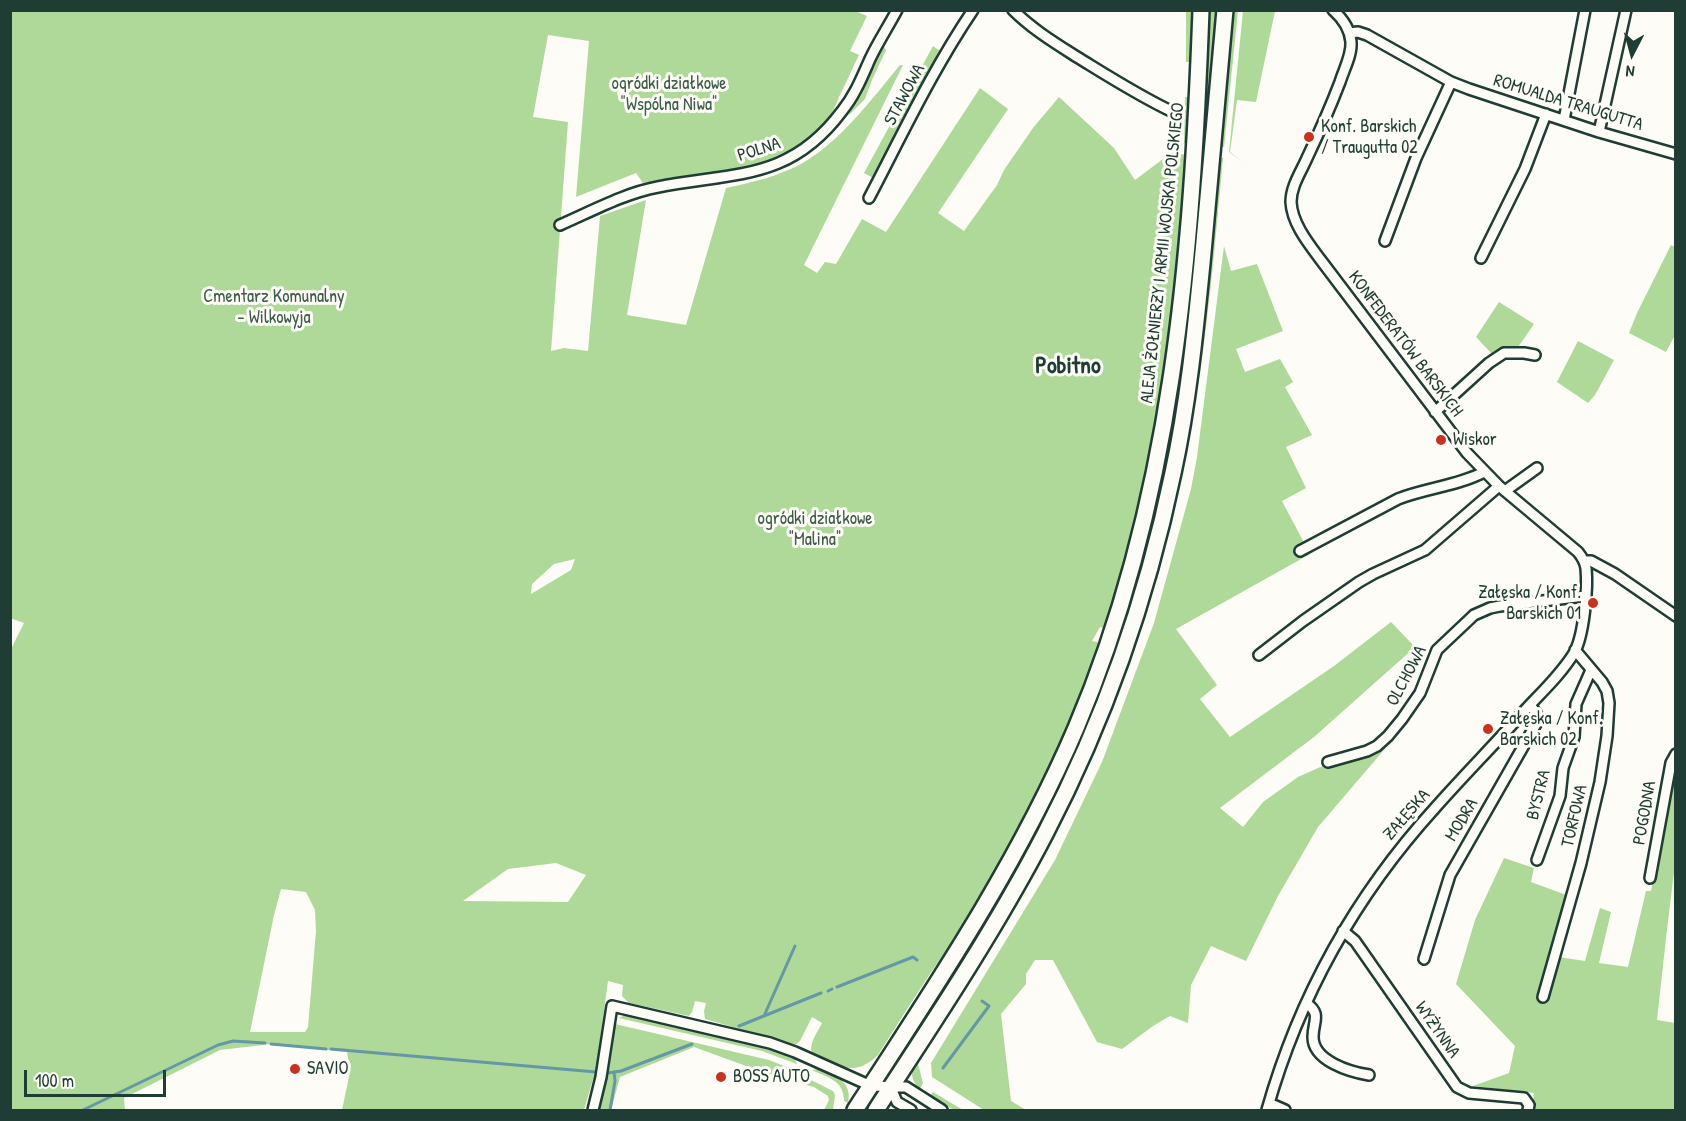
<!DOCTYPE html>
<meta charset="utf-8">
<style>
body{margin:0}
#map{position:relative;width:1686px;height:1121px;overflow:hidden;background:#fdfcf7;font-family:"Patrick Hand",sans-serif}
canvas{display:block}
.frame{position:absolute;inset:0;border:12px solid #1f3d34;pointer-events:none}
.north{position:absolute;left:1602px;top:24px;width:60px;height:60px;-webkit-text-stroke:4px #fdfcf7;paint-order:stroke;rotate:186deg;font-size:16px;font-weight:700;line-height:24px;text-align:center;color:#1f3d34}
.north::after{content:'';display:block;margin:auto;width:21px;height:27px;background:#1f3d34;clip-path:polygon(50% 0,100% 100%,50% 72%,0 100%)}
.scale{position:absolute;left:24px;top:1070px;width:142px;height:27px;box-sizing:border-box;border:3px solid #1f3d34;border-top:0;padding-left:8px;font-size:18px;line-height:21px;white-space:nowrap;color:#1f3d34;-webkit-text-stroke:4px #fdfcf7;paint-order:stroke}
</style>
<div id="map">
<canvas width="1686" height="1121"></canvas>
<div class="frame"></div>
<div class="north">N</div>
<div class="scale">100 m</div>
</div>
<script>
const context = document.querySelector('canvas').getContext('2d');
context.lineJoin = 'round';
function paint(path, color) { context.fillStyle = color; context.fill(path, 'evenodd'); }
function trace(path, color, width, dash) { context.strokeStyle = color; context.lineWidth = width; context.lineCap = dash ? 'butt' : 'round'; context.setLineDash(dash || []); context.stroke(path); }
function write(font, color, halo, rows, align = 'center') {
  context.font = font + ' "Patrick Hand",sans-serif'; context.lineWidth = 6; context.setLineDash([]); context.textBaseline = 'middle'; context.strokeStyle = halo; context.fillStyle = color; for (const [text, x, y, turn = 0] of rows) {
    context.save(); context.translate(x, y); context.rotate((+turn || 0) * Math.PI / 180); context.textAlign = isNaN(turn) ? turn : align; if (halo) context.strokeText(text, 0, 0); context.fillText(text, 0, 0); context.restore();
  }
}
paint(new Path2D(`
 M 853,10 L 867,16 L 850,51 L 859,55 C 852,69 846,83 839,97 C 836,104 833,112 829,118 C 790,173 704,174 643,183 L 636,173 L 576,197 L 589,41 L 548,35 L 533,117 L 568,122 L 551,351 L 564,348 L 588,351 L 600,216 L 646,200 L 627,315 L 686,325 L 726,188 C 751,183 779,176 801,164 C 839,143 873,98 900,65 L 903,65 L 804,265 L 817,273 L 825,262 L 836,264 L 862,219 L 886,232 L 980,88 L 1008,109 L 938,213 L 964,231 L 997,185 L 1004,170 L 1033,128 L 1059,97 L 1114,148 L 1135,180 L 1179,147 L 1180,154 L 1189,155 L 1173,316 L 1156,437 L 1130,551 L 1106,629 L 1100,627 L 1092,641 L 1101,643 C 1067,736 1026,826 975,912 C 962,934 944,953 930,974 C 912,1001 895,1028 878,1055 C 855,1078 837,1066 813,1054 C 807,1045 818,1032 822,1023 L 812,1017 L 800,1041 L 795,1045 L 705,1019 L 704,1011 L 706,1003 L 695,1001 L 692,1012 L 689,1016 L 629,1003 L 622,996 L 623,985 L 608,981 L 596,1069 L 584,1110 L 342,1110 L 350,1072 L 347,1052 L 271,1044 L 220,1050 L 124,1098 L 125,1110 L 11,1110 L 10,647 L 12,647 L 24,623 L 10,618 L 11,11 ZM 575,559 L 571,570 L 531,594 L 532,584 L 554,564 ZM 556,863 L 586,875 L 568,902 L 463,901 L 508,869 ZM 281,889 L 306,892 L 315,910 L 316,931 L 308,1027 L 305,1032 L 250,1032 L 274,915 Z
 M 1186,11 L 1195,11 L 1193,57 L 1189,62 L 1186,62 Z
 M 1207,11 L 1217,11 L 1210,81 L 1208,146 L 1202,145 Z
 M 1233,11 L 1238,11 L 1224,147 L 1220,147 Z
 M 1243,11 L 1275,11 L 1256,102 L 1237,100 L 1230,152 L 1243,162 L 1229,152 Z
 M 933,46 L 944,54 L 877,180 L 864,173 Z
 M 881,47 L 884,47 L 886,50 L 872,80 L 865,99 L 848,116 Z
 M 1185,97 L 1188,97 L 1192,103 L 1190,144 L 1184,143 Z
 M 1201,156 L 1207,157 C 1194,272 1186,389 1160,503 C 1135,614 1094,724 1043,826 C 1004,903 955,975 910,1047 L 908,1047 L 959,968 L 1018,860 L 1127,605 Z
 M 1218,158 L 1223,158 C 1215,244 1208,330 1193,415 C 1171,551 1128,683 1069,808 C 1027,898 971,980 918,1064 L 923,1083 L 920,1089 C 913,1083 911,1076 912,1067 L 993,939 L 1150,588 Z
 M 1671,245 L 1675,247 L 1675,335 L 1666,352 L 1629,333 L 1637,313 Z
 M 1224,246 L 1231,271 L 1257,264 L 1283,331 L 1236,349 L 1245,372 L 1280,359 L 1293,382 L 1285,387 L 1312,435 L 1286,447 L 1306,488 L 1282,501 L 1310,554 L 1176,629 L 1217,685 L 1200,699 L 1230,737 L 1334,666 L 1391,622 L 1415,647 L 1314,737 L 1220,808 L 1243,827 L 1263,802 L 1298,777 L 1327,764 L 1364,754 L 1389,744 L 1318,827 L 1278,896 L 1246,961 L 1211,946 L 1191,985 L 1188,1023 L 1170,1016 L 1153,1026 L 1122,1049 L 1097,1042 L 1053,960 L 1035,960 L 1026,974 L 1026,984 L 1001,1014 L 1011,1101 L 1026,1110 L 984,1110 L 932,1077 L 931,1063 L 1055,860 L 1102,762 L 1154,623 L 1191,489 L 1197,457 Z
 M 1499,302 L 1534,324 L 1516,350 L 1492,354 L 1476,337 Z
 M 1578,341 L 1614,360 L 1595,395 L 1588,403 L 1557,382 Z
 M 1673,779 L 1675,781 L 1675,864 L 1666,938 L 1657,1020 L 1675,1023 L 1675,1110 L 1532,1110 L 1534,1093 L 1473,1086 L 1509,1073 L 1515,1046 L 1456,984 L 1475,920 L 1504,858 L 1534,868 L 1531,882 L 1569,896 L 1540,998 L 1548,999 L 1558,957 L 1585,961 L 1600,908 L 1611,912 L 1599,963 L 1628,967 L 1646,891 L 1651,891 Z
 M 625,1015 L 753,1043 L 790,1055 L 795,1059 L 797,1064 L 762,1051 L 619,1018 Z
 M 615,1024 L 769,1060 L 797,1071 L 792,1080 L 780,1081 L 779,1078 L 694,1047 L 620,1077 L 611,1110 L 598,1110 L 608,1076 Z
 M 818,1069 C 835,1073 853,1083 848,1103 L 844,1101 C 844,1080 828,1078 812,1070 Z
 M 805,1077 L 833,1091 L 835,1095 L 833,1110 L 824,1110 L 829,1100 L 828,1096 L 814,1087 L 802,1084 Z
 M 933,1092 L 963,1110 L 954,1110 L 930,1096 Z`), '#aed998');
trace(new Path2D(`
 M 837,987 L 913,957 L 917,960
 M 828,991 L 832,989
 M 764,1016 L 795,946
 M 739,1026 L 821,993
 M 271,1044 L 326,1049
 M 331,1049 L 596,1072
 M 943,1068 L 989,1006 L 982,1001
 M 608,1073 L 621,1071 L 692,1044
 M 83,1110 L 218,1045 L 233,1041 L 265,1043
 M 610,1110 L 615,1081 L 614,1072`), '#6498a7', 3);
const street = new Path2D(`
 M 1013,10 C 1032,29 1055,43 1077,57 C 1108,76 1139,96 1173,112
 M 1349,33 L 1358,32 L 1367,35 L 1451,82 L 1469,89 L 1599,132 L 1676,154
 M 1564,120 L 1585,10
 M 1599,132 L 1626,10
 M 869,198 C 902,135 933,69 973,10
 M 560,225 C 592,211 625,193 658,187 C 735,172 790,181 842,111 C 855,95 862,77 870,59 C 878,42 888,27 897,10
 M 1385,241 L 1416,158 L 1451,82
 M 1481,258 L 1525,169 L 1546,114
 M 1435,412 L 1489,363 L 1504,353 L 1524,353 L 1535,355
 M 1505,491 L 1537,468
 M 1300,551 L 1398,499 C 1426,488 1457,486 1484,472
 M 1584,561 L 1591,561 L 1615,574 L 1676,616
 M 1259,655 L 1303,621 L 1359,582 L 1373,574 L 1425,550 L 1499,486
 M 1328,762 L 1367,751 L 1377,746 L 1388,736 L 1402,719 L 1420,693 L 1437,650 L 1474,615 L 1490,608 L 1500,606 L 1585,596
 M 1537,860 L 1560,796 L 1563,768 L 1574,737 L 1576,704 L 1591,670
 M 1650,878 L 1671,763 L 1676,754
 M 1343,931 L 1355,941 L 1457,1087 L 1469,1093 L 1524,1098 L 1529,1105 L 1528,1110
 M 1424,959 L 1450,875 L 1536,724 L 1536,713 L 1530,705
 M 1543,997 L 1581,863 L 1600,782 L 1607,736 L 1609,703 L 1607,691 L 1602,682 L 1575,650
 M 1306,1003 C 1322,1014 1313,1021 1313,1037 C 1313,1061 1350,1072 1369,1075
 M 891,1088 L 897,1102 L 911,1110
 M 1269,1103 L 1285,1110
 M 593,1110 L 601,1077 L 612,1006 L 770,1043 L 795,1052 L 871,1086 L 906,1087 L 942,1110
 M 1267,1110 C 1299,997 1356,895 1435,808 C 1465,774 1497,742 1527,708 C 1543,691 1562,673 1574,653 C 1584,636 1588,588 1586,568 C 1585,562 1582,557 1578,552 L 1499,486 L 1467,453 L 1320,259 C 1308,243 1292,223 1291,202 C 1291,186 1301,172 1307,158 C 1319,133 1330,108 1340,82 C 1344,69 1352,55 1351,42 C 1350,29 1342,18 1333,10`);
const primary = new Path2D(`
 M 855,1110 C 935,987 1018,864 1076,728 C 1173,500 1192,255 1201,10
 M 876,1110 C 935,1020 995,930 1045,834 C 1104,721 1147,598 1173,473 C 1188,404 1195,334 1202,263 C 1210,179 1217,95 1225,10`);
trace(street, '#1f3d34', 14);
trace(primary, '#1f3d34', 20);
trace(street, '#fdfcf7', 9);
trace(primary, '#fdfcf7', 15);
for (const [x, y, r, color] of [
 [1309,137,6,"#c8321e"],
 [1441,440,6,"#c8321e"],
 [1593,603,6,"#c8321e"],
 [1488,729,6,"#c8321e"],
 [295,1069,6,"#c8321e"],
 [721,1077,6,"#c8321e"]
]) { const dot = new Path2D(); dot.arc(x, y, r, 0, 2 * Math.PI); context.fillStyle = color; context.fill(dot); trace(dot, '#fdfcf7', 2); }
write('18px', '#3c5c48', '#fdfcf7', [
 ["ogródki działkowe",669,84],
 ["\"Wspólna Niwa\"",669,105],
 ["Cmentarz Komunalny",274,297],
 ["- Wilkowyja",274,318],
 ["ogródki działkowe",815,519],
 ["\"Malina\"",815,540]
]);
write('18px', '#1f3d34', '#fdfcf7', [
 ["STAWOWA",905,95,-62],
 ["ROMUALDA TRAUGUTTA",1568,103,17],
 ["POLNA",759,150,-18],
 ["ALEJA ŻOŁNIERZY I ARMII WOJSKA POLSKIEGO",1163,253,-84],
 ["KONFEDERATÓW BARSKICH",1405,344,53],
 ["OLCHOWA",1407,676,-62],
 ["BYSTRA",1539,795,-76],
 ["POGODNA",1645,813,-80],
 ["ZAŁĘSKA",1407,815,-49],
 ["TORFOWA",1575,816,-77],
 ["MODRA",1462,820,-59],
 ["WYŻYNNA",1437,1030,55]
]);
write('18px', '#1f3d34', '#fdfcf7', [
 ["Konf. Barskich",1321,127],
 ["/ Traugutta 02",1321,148],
 ["Wiskor",1453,440],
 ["Załęska / Konf.",1581,593,"right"],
 ["Barskich 01",1581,614,"right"],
 ["Załęska / Konf.",1500,719],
 ["Barskich 02",1500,740],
 ["SAVIO",307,1069],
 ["BOSS AUTO",733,1077]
], 'left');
write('bold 24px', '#1f3d34', '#fdfcf7', [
 ["Pobitno",1068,367]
]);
</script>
